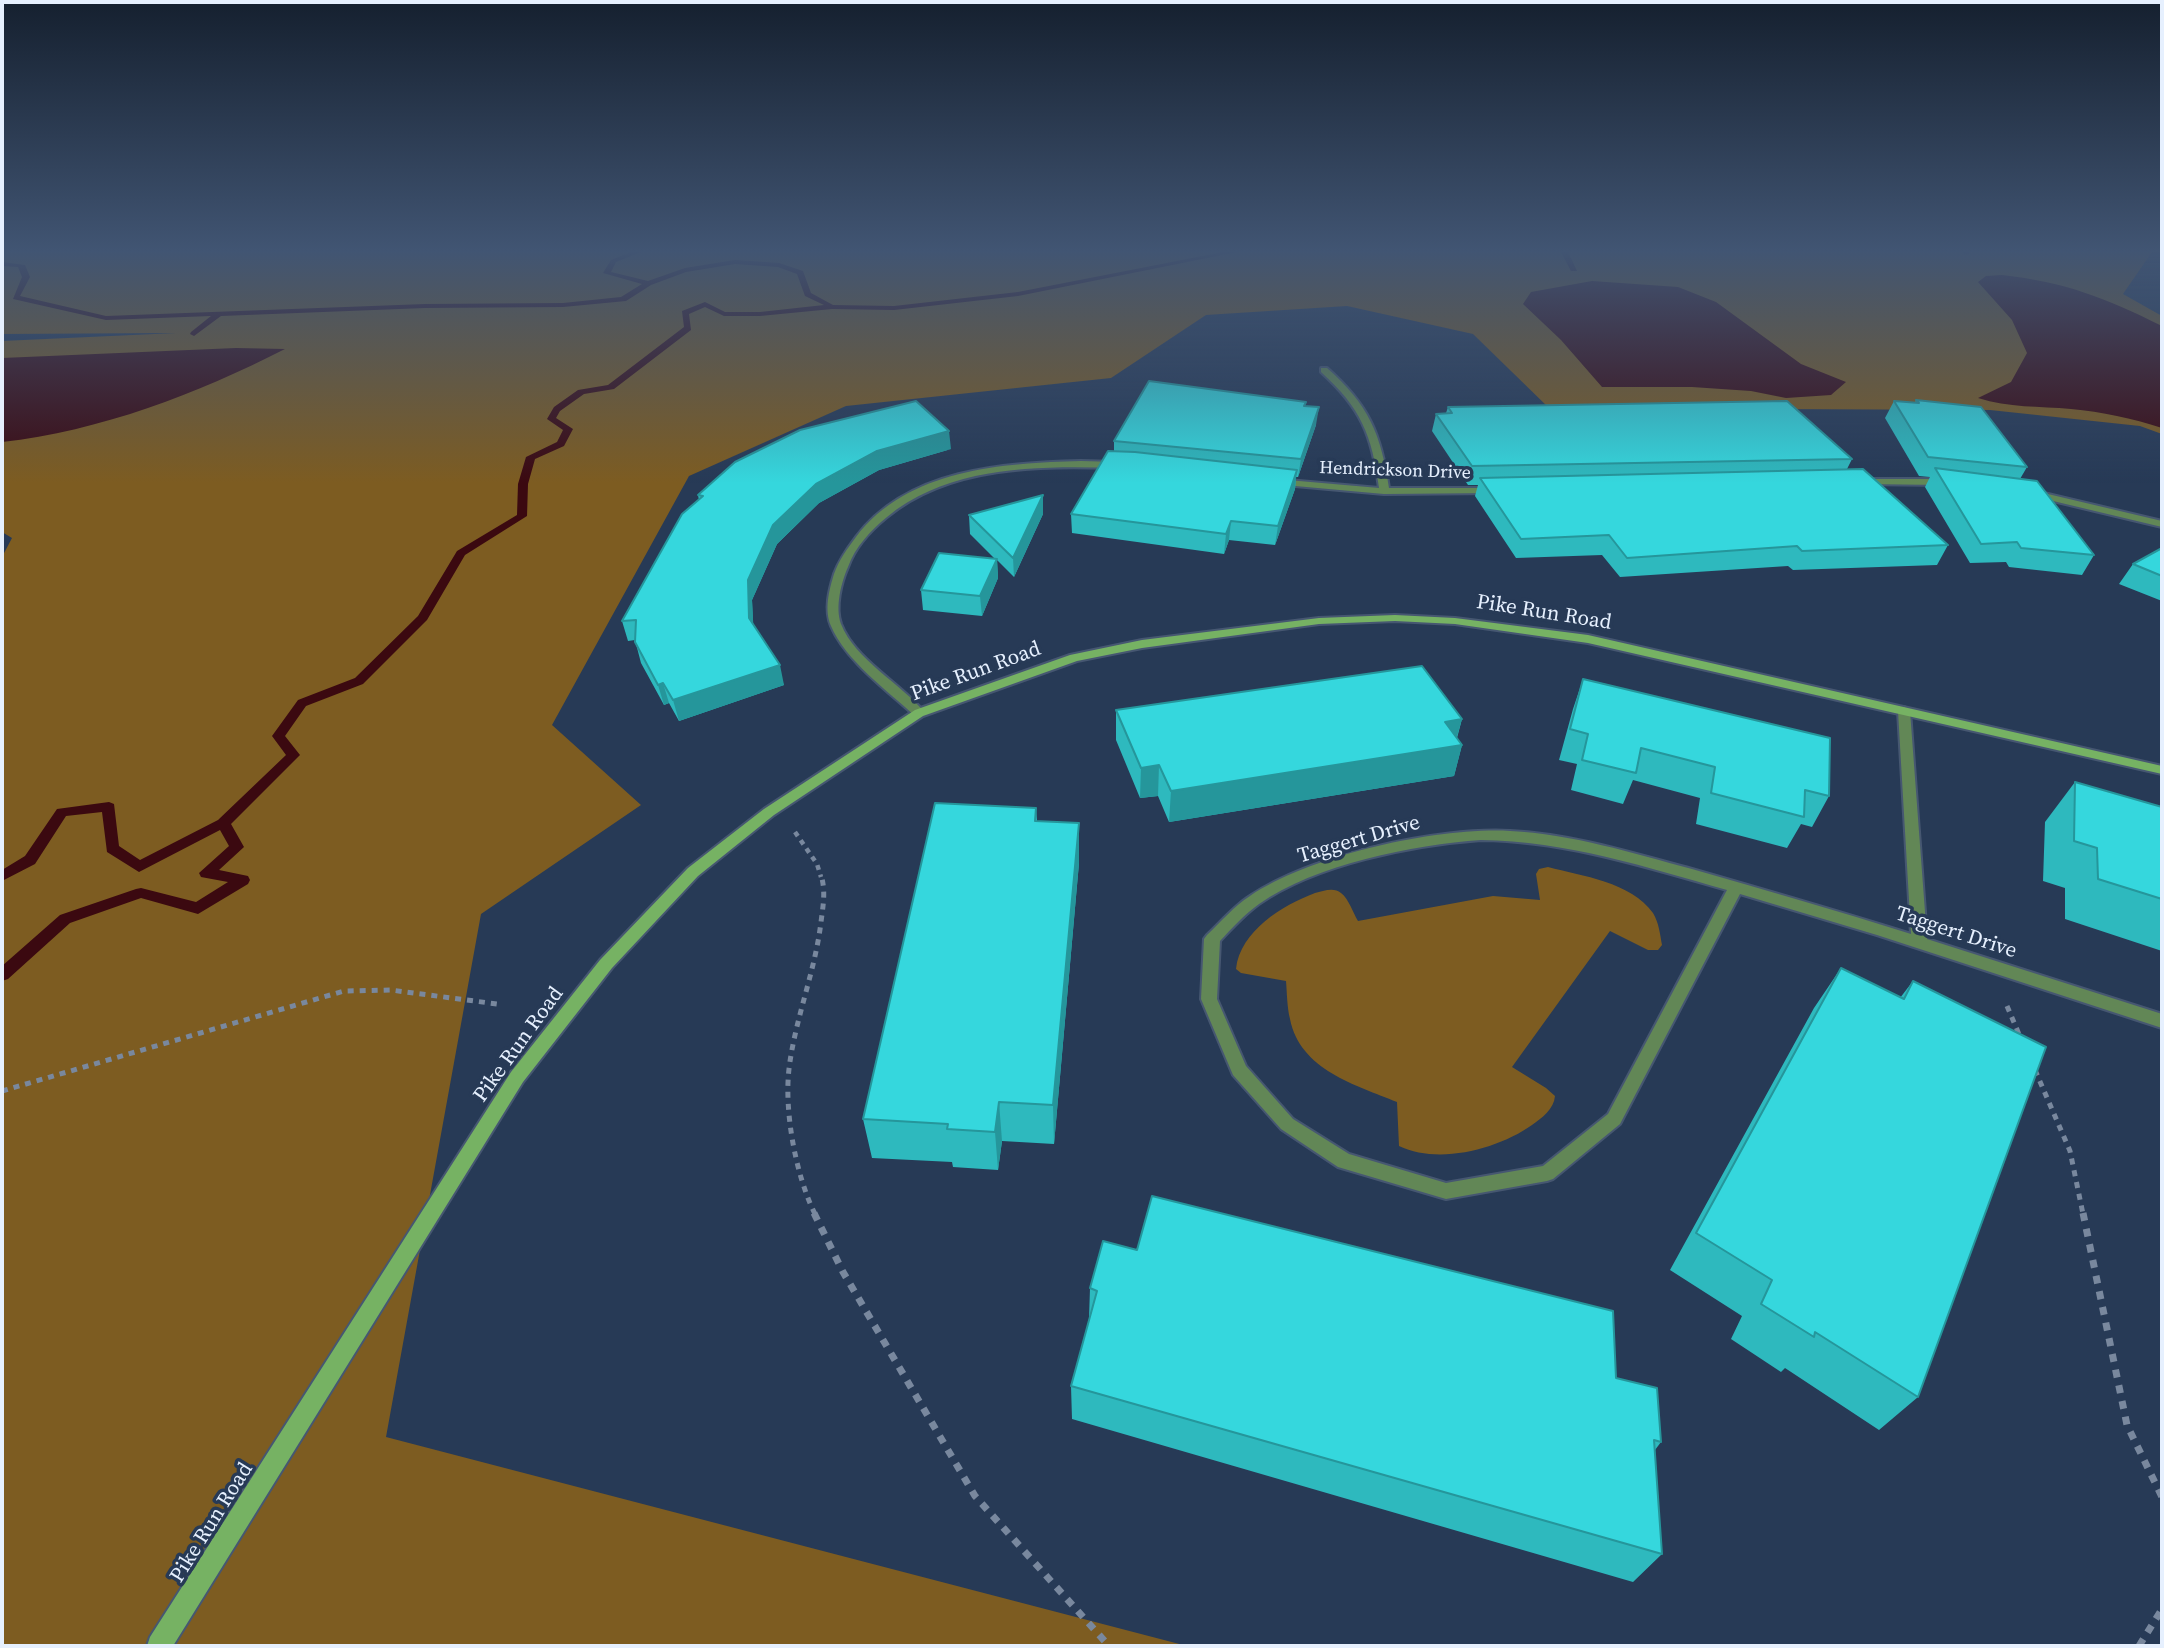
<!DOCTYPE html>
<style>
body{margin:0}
#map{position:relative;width:2164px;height:1648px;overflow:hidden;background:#273a56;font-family:"Source Serif 4",serif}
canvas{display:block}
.frame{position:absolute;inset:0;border:4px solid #e6f0fe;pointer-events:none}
</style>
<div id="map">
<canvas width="2164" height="1648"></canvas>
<div class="frame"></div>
</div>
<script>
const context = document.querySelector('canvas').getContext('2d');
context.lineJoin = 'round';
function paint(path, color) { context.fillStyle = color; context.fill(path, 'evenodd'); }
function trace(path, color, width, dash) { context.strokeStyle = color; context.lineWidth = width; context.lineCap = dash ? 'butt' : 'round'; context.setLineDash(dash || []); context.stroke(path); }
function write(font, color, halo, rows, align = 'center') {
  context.font = font + ' "Source Serif 4",serif'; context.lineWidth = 7; context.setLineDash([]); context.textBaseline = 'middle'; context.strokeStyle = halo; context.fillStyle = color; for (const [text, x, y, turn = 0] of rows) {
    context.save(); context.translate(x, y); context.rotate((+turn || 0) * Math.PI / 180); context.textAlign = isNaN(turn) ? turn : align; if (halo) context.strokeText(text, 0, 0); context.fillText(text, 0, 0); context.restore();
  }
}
paint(new Path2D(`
 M 2,252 L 2152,252 L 2123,294 L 2162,316 L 2162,434 L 2140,426 L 1990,410 L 1549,408 L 1473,334 L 1347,306 L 1206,315 L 1111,378 L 846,406 L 689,476 L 552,725 L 641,805 L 481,914 L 386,1437 L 1187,1646 L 2,1646 L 2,557 L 12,538 L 2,532 L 2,341 L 176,333 L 2,334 Z
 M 1548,867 C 1582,876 1631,882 1653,913 C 1659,923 1660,934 1662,945 L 1658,950 L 1648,950 L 1610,931 L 1512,1067 L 1546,1088 L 1555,1096 C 1554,1109 1542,1118 1532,1125 C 1498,1149 1439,1165 1399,1146 L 1397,1102 C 1356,1085 1300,1070 1290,1019 C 1287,1007 1287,993 1286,981 L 1241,973 L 1236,969 C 1240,931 1283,905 1315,893 C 1323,891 1334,887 1341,893 C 1349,899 1353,913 1358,921 L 1493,896 L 1540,900 L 1536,874 L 1539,869 Z`), '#7d5c21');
paint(new Path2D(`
 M 2002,275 C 2065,282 2106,298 2162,326 L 2162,428 C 2132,418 2102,412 2071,409 C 2039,406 2009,408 1978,398 L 2011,382 L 2027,353 L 2012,320 L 1978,282 L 1986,276 Z
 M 1592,281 L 1678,287 L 1716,302 L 1801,364 L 1846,382 L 1831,395 L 1786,398 L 1751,391 L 1692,387 L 1602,387 L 1561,340 L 1523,304 L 1531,292 Z
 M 236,348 L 285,349 C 197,394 100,431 2,442 L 2,358 Z`), '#3b0910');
paint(new Path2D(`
 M 631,252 L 641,252 L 616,262 L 611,272 L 648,281 L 685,268 L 735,260 L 779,263 L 803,271 L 811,293 L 833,305 L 894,306 L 1018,292 L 1223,252 L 1237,252 L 1018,296 L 894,310 L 832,309 L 760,316 L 724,316 L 705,307 L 689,314 L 691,330 L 614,389 L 584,394 L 560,411 L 556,418 L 573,429 L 564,446 L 535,459 L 528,484 L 527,516 L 465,555 L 427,620 L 363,684 L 306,706 L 285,736 L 300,755 L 231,824 L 244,847 L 219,870 L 248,876 L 250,880 L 248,884 L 198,914 L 141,898 L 70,923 L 8,979 L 2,981 L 2,966 L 60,915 L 136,889 L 141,888 L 196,902 L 228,882 L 201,877 L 199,873 L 229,846 L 220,830 L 139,872 L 107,852 L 102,812 L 66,816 L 35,864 L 2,881 L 2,870 L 25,856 L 57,809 L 109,802 L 114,804 L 119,846 L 140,860 L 218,820 L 286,755 L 272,736 L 298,700 L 355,678 L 418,616 L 457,551 L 517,515 L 518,484 L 526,457 L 557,442 L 563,430 L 547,419 L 554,407 L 578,390 L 608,385 L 684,327 L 682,311 L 705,302 L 725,312 L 760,312 L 824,305 L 805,296 L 797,274 L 778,267 L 735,264 L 686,272 L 651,285 L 626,301 L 563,307 L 425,308 L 221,316 L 194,336 L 190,334 L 191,332 L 211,316 L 106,320 L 13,299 L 22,277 L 18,267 L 2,266 L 2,262 L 25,265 L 30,277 L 20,296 L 106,316 L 425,304 L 563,303 L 621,297 L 642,284 L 603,273 L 611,260 Z
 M 1561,252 L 1568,252 L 1577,271 L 1571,271 Z
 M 1963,252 L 1969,252 L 1969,254 L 1964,255 Z`), '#3b0910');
const street = new Path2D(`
 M 1321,368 L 1327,368 C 1369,405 1381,434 1389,488 L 1493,488 L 1496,489 L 1496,493 L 1384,494 L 1273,484 L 1271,482 L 1276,479 L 1379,488 C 1372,435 1361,408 1321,372 Z
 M 1081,461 L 1117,462 L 1122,465 L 1117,468 C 1039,466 950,465 887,517 C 871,530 855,547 848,567 C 841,583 835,607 841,624 C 855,660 902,684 925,713 L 919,717 L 915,716 C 888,691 845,660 831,626 C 824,610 829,590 834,574 C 839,560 847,549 856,537 C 907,469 1003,463 1081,461 Z
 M 1857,479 L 1945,479 L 1950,482 L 1945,485 L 1860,484 L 1857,483 Z
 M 2031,490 L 2162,521 L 2162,527 L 2028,495 L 2028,491 Z
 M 1904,707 L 1910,711 L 1927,939 L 2162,1014 L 2162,1028 L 1877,935 L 1740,894 L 1620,1124 L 1553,1179 L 1547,1181 L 1446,1199 L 1338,1167 L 1281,1129 L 1233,1075 L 1201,999 L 1204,939 L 1207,935 C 1221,922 1234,906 1250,896 C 1311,855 1437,827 1510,831 C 1572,834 1632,853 1692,869 C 1765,890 1838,911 1911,934 L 1898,711 ZM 1481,840 C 1566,841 1646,867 1727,890 L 1608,1114 L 1543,1166 L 1446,1183 L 1349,1154 L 1293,1119 L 1246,1066 L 1217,999 L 1220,941 C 1232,928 1244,915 1259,904 C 1316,864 1413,845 1481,840 Z`);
const secondary = new Path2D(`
 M 1395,615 L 1455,618 L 1588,635 L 2162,766 L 2162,774 L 1588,643 L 1455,624 L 1395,621 L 1319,624 L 1142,648 L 1077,661 L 923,716 L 774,815 L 698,876 L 612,968 L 523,1082 L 173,1646 L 147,1646 L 150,1637 L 511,1072 L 600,960 L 688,868 L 764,809 L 915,710 L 1070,655 L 1142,640 L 1319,618 Z`);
trace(street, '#465771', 4);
trace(secondary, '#465771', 4);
trace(new Path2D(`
 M 795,832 L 817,864 L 821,877`), '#79889e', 4.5, [5, 5]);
trace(new Path2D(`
 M 2007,1006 L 2021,1039
 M 2035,1070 L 2070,1151 L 2083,1214
 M 2,1091 L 344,991 L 391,990 L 497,1004
 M 815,1214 C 796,1176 784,1112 789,1069 C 795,1019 815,972 821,922 C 823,906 826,891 821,875`), '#79889e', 5, [6, 6]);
trace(new Path2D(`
 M 814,1213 L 843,1272 L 975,1496 L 1109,1646
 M 2083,1213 L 2127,1425 L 2162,1497
 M 2139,1646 L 2162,1609`), '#79889e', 7, [8, 8]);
paint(street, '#628756');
paint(secondary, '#76b263');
paint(new Path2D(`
 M 1916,400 L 2027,467 L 2020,479 L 2094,555 L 2082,575 L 2009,567 L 2006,562 L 1970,563 L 1925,487 L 1930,477 L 1919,476 L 1885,418 L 1894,401 L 1915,403 Z
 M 1305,406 L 1316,425 L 1298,477 L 1296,477 L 1295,489 L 1275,545 L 1229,540 L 1224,554 L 1072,533 L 1071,514 L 1114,451 L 1114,441 Z
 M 1448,407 L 1852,459 L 1847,469 L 1948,545 L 1937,565 L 1793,570 L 1788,566 L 1620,577 L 1602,555 L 1516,558 L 1475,496 L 1478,485 L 1468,485 L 1432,431 L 1436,414 L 1446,413 Z
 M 951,449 L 879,470 L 819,503 L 777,544 L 752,600 L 753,624 L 784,685 L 679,721 L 669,703 L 664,705 L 641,663 L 635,640 L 628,641 L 622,621 L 699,500 L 698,495 Z
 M 1043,495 L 1043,514 L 1014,577 L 997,560 L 998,578 L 982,616 L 923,610 L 921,590 L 995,559 L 970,534 L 969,515 Z
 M 2162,548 L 2162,601 L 2119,584 L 2133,564 Z
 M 1583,679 L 1829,796 L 1812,827 L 1801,824 L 1787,848 L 1696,824 L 1700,798 L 1633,780 L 1623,804 L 1571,790 L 1577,764 L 1559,760 L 1573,709 Z
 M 1116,710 L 1462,719 L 1457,738 L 1462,745 L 1454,776 L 1169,822 L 1158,796 L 1140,798 L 1116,740 Z
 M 2075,782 L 2162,807 L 2162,951 L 2065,919 L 2065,888 L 2043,881 L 2045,822 Z
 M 1036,808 L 1037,821 L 1079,863 L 1054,1144 L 1002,1141 L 998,1170 L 953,1167 L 952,1162 L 872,1158 L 863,1119 Z
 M 1841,968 L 1900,998 L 1913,981 L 1918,1397 L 1879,1430 L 1785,1368 L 1781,1372 L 1731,1339 L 1742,1316 L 1670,1270 L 1814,1008 Z
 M 1090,1288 L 1616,1378 L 1661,1442 L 1655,1450 L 1662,1554 L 1633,1582 L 1072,1419 L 1071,1386 L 1089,1319 Z`), '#2eb9be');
paint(new Path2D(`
 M 1319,407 L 1316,425 L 1298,477 L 1301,459 Z
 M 949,431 L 951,449 L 879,470 L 819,503 L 777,544 L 752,600 L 754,638 L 749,618 L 748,580 L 773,525 L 816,484 L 877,451 Z
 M 1297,470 L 1295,489 L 1275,545 L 1278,526 Z
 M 1043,495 L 1043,514 L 1014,577 L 1013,558 Z
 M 1231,521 L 1229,540 L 1224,554 L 1226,534 Z
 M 997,559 L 998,578 L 982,616 L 980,596 Z
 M 780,665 L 784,685 L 679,721 L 673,700 Z
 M 663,683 L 669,703 L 664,705 L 658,685 Z
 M 1462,719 L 1454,747 L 1462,745 L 1454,776 L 1169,822 L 1171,791 L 1445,722 Z
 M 1159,765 L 1158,796 L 1140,798 L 1141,768 Z
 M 1079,823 L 1079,863 L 1054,1144 L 1053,1105 Z
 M 999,1102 L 1002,1141 L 998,1170 L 995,1132 Z`), '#25969b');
const building = new Path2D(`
 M 1149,381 L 1306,402 L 1304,406 L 1319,407 L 1301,459 L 1114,441 Z
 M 1916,400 L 1981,407 L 2027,467 L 1928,457 L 1894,401 L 1919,403 Z
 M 916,401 L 949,431 L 877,451 L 816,484 L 773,525 L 748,580 L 749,618 L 780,665 L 673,700 L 663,683 L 658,685 L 635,642 L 636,620 L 622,621 L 682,514 L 703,496 L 698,495 L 735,462 L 800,430 Z
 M 1787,401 L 1852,459 L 1472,466 L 1436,414 L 1452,413 L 1448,407 Z
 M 1108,451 L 1135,452 L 1297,470 L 1278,526 L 1231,521 L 1226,534 L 1071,514 Z
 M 1935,468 L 2037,481 L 2094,555 L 2021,548 L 2017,542 L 1981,544 Z
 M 1863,469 L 1948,545 L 1802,551 L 1797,546 L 1627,558 L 1609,535 L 1521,539 L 1480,478 Z
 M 1043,495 L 1013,558 L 969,515 Z
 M 2162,548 L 2162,576 L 2133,564 Z
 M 939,553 L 997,559 L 980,596 L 921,590 Z
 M 1422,666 L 1462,719 L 1445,722 L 1462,745 L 1171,791 L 1159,765 L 1141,768 L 1116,710 Z
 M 1583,679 L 1830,738 L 1829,796 L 1805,790 L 1804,817 L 1711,793 L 1715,767 L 1641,748 L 1636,773 L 1582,760 L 1588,734 L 1570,729 Z
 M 2075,782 L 2162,807 L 2162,899 L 2098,879 L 2097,848 L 2074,841 Z
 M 935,803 L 1036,808 L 1035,821 L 1079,823 L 1053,1105 L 999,1102 L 995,1132 L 947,1129 L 948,1124 L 863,1119 Z
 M 1841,968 L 1904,999 L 1913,981 L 2046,1047 L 1918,1397 L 1815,1332 L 1814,1337 L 1761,1304 L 1772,1280 L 1696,1233 Z
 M 1152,1196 L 1613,1311 L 1616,1378 L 1657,1388 L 1661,1442 L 1654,1440 L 1662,1554 L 1071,1386 L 1097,1291 L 1090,1288 L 1103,1241 L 1137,1250 Z`);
paint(building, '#35d7dd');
trace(building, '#25969b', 2);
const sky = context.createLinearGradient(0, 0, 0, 483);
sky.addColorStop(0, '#15202f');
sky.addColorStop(0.52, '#415573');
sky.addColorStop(1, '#41557300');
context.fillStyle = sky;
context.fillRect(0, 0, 2164, 483);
write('18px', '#e6f0fe', '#273a56', [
 ["Hendrickson Drive",1395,471,2]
]);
write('21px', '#e6f0fe', '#273a56', [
 ["Pike Run Road",1544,613,9],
 ["Pike Run Road",976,672,-20],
 ["Taggert Drive",1359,840,-16],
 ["Taggert Drive",1956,933,18],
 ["Pike Run Road",519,1045,-54],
 ["Pike Run Road",212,1523,-58]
]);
</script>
